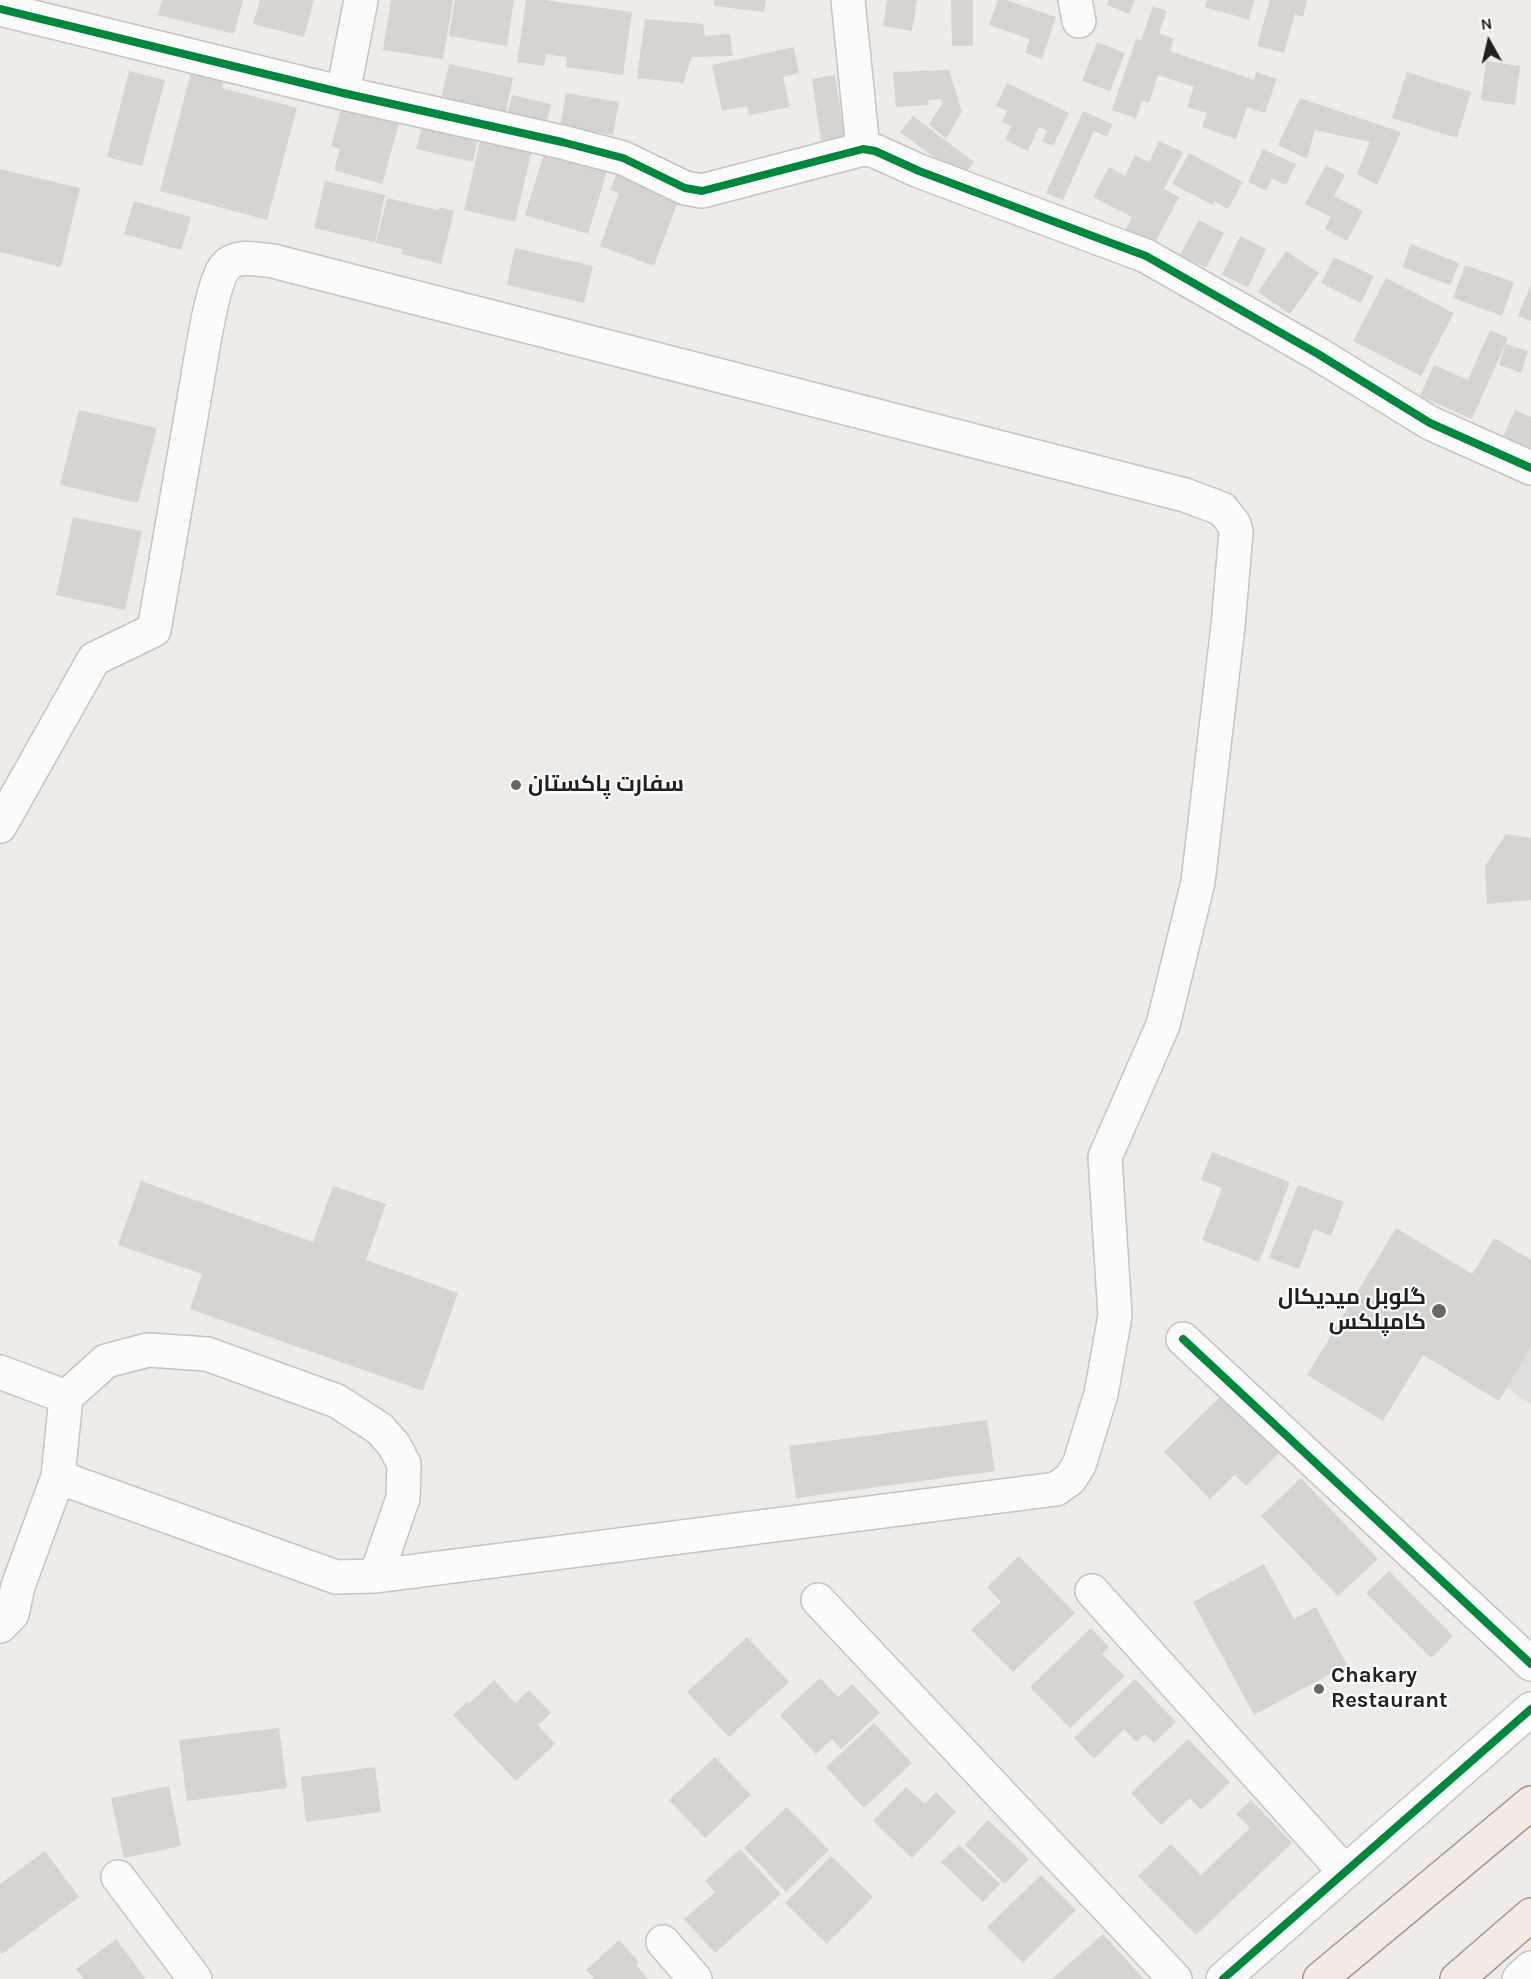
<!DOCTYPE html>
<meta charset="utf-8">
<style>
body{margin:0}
#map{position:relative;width:1531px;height:1979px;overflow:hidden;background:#eeebe8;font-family:Karla,sans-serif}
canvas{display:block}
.north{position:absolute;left:1459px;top:12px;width:60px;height:60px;-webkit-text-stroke:4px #fff;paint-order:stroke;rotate:352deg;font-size:16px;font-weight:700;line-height:24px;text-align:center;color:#202020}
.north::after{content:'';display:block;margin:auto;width:21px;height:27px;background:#202020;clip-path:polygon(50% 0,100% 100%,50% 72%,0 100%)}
</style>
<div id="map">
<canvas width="1531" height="1979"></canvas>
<div class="north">N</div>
</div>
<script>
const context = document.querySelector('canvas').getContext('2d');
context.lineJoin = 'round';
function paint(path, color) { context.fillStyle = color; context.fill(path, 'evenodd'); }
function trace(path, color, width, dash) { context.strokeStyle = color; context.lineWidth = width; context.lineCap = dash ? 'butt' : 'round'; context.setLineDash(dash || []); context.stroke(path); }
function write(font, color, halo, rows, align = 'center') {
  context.font = font + ' Karla,Cairo,sans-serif'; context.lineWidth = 4.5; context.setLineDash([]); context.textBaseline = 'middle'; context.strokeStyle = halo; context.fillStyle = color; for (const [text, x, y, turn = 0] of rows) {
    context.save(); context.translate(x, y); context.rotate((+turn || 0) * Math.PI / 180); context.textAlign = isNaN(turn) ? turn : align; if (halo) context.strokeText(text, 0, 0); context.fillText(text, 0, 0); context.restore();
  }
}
paint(new Path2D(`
 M 1531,1347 L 1531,1404 L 1507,1388 Z`), '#dedddc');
paint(new Path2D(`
 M 162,0 L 243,0 L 234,34 L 158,15 Z
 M 260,0 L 314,0 L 304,37 L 253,24 Z
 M 391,0 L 453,0 L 443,59 L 383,50 Z
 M 455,0 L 514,0 L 507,46 L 449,36 Z
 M 526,0 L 544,0 L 632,12 L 623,75 L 566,67 L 567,57 L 546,54 L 544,66 L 517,62 Z
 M 714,0 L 766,0 L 764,12 L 714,6 Z
 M 887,0 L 917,0 L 912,31 L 883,26 Z
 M 951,0 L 973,0 L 973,46 L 952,46 Z
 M 998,0 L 1006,0 L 1056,17 L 1042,59 L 1025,53 L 1030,39 L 989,25 Z
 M 1109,0 L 1135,0 L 1129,14 L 1107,5 Z
 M 1207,0 L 1254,0 L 1249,20 L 1205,7 Z
 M 1270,0 L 1307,0 L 1303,17 L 1295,14 L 1284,53 L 1257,46 Z
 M 1153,6 L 1167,11 L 1159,33 L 1174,39 L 1170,51 L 1254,80 L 1256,72 L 1277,79 L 1265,113 L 1247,107 L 1236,139 L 1202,127 L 1207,113 L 1187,107 L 1194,87 L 1158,75 L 1149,103 L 1142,101 L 1136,118 L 1112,110 L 1136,39 L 1141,41 Z
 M 645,19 L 703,24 L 705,36 L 730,34 L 733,56 L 692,57 L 683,83 L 637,78 Z
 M 1097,42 L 1125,53 L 1110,91 L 1082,81 Z
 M 794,47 L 799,73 L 783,77 L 790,107 L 749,115 L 747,106 L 722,111 L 712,65 Z
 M 1486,61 L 1520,66 L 1515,105 L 1481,100 Z
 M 449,64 L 513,78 L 503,123 L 439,109 Z
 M 949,70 L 962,112 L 946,139 L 929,124 L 942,104 L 941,99 L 928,100 L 929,105 L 896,107 L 893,72 Z
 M 129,71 L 165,80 L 142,166 L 107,157 Z
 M 191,72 L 224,81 L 222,88 L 297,108 L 267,220 L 160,191 Z
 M 1407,72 L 1471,92 L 1457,138 L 1392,118 Z
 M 835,75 L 846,146 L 822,149 L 812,79 Z
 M 1007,83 L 1069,113 L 1053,146 L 1042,141 L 1047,131 L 1039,127 L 1028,151 L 1005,140 L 1011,126 L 1002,122 L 1007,111 L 996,106 Z
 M 566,93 L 619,102 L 613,135 L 560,126 Z
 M 512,95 L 551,104 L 545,130 L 506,120 Z
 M 1300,98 L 1401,132 L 1377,185 L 1357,174 L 1370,142 L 1315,130 L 1307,159 L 1278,145 Z
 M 342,105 L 400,120 L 382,184 L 334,170 L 340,149 L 331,146 Z
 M 1083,111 L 1112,124 L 1107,137 L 1094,131 L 1063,200 L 1046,193 Z
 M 913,116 L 974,162 L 962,178 L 900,132 Z
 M 423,124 L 478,137 L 473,162 L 416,149 Z
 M 481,138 L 532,150 L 515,222 L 464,210 Z
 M 1159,141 L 1183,152 L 1164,189 L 1179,197 L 1154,245 L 1125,231 L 1132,217 L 1093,197 L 1109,167 L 1125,176 L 1135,155 L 1149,162 Z
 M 1263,149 L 1296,164 L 1286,185 L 1272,179 L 1266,191 L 1248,182 Z
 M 545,150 L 608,168 L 588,234 L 525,215 Z
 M 1189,153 L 1243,182 L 1228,209 L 1214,201 L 1213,205 L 1172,184 Z
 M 1326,165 L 1345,175 L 1334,196 L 1363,211 L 1347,241 L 1325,229 L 1331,217 L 1305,204 Z
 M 0,169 L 80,188 L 61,267 L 0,252 Z
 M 618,170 L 681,193 L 654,266 L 600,246 L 619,193 L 610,190 Z
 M 325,181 L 385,195 L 375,242 L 314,228 Z
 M 387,198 L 438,210 L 439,207 L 454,211 L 441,264 L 401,254 L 403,249 L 376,243 Z
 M 134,201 L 191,217 L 181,250 L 124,234 Z
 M 1199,220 L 1224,233 L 1206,268 L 1180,255 Z
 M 1240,236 L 1266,249 L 1248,287 L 1222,275 Z
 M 1411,244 L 1459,263 L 1450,285 L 1402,267 Z
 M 515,248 L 593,266 L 584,303 L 507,285 Z
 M 1286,251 L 1319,273 L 1290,314 L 1258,292 Z
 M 1334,257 L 1374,276 L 1361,303 L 1321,283 Z
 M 1465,265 L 1514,282 L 1502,316 L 1453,298 Z
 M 1386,278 L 1454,313 L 1421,376 L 1353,341 Z
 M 1531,284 L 1531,321 L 1518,316 Z
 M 1490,330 L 1508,338 L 1472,419 L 1420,396 L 1434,365 L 1468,380 Z
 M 1506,344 L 1528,351 L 1521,373 L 1499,365 Z
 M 79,410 L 157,428 L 138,503 L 60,485 Z
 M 1515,410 L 1531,417 L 1531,452 L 1502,439 Z
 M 73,517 L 142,531 L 125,610 L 56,595 Z
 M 1506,834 L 1531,838 L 1531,900 L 1487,904 L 1485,866 Z
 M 1212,1152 L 1290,1182 L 1259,1262 L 1202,1240 L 1222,1188 L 1201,1180 Z
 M 141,1181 L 313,1242 L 333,1186 L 386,1204 L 366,1260 L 458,1293 L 423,1391 L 190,1309 L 202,1274 L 118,1245 Z
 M 1298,1185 L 1344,1202 L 1331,1236 L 1314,1229 L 1299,1269 L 1269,1258 Z
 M 1396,1228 L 1472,1274 L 1494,1238 L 1531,1260 L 1531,1347 L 1499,1401 L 1423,1355 L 1383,1421 L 1307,1375 Z
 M 1222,1395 L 1279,1453 L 1246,1486 L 1235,1475 L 1210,1499 L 1164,1452 Z
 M 987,1420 L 995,1471 L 796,1498 L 789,1446 Z
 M 1301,1478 L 1378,1559 L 1338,1596 L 1261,1516 Z
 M 1019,1556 L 1075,1613 L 1013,1672 L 971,1630 L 1001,1602 L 987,1587 Z
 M 1264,1564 L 1294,1619 L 1316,1607 L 1347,1665 L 1254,1715 L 1193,1602 Z
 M 1389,1571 L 1453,1636 L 1431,1658 L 1366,1593 Z
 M 1091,1628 L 1109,1647 L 1102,1654 L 1125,1676 L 1070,1728 L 1030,1687 Z
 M 747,1637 L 789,1682 L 729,1737 L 687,1692 Z
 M 820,1678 L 838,1697 L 852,1684 L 880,1713 L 841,1749 L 832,1739 L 816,1754 L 780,1715 Z
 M 1135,1679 L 1176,1722 L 1154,1743 L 1145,1734 L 1136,1742 L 1124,1729 L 1094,1759 L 1074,1738 Z
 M 494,1680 L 515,1703 L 529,1690 L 551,1713 L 538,1725 L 555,1744 L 516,1781 L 453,1715 L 467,1702 L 469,1704 Z
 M 874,1723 L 912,1763 L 864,1808 L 826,1767 Z
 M 279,1728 L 287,1788 L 187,1801 L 179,1740 Z
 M 1188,1739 L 1230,1782 L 1201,1810 L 1190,1798 L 1161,1825 L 1131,1793 Z
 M 715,1757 L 751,1795 L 705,1838 L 669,1800 Z
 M 375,1767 L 381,1812 L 306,1822 L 301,1777 Z
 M 169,1786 L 181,1846 L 124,1858 L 111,1798 Z
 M 906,1787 L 925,1804 L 936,1792 L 956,1812 L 912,1858 L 873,1821 Z
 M 1251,1800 L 1292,1843 L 1196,1935 L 1138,1876 L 1171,1844 L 1201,1875 L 1250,1828 L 1236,1814 Z
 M 787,1807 L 829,1850 L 786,1892 L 744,1848 Z
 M 988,1820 L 1029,1859 L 1005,1884 L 965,1845 Z
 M 959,1845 L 1000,1884 L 983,1902 L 941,1862 Z
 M 740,1849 L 781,1894 L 715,1953 L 684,1919 L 715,1892 L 705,1881 Z
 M 45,1851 L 79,1897 L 2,1954 L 0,1952 L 0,1884 Z
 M 831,1856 L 873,1897 L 827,1944 L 785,1903 Z
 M 1041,1875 L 1076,1910 L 1023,1963 L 987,1927 Z
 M 1103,1934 L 1144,1979 L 1052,1979 Z
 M 116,1939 L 146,1979 L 84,1979 L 76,1969 Z
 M 619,1940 L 639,1962 L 636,1965 L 648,1979 L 595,1979 L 586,1970 Z`), '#d6d3d1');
const minor = new Path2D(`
 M 848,0 L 863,149
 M 1075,0 L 1079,21
 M 0,9 L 343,93 L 562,142 L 623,158 L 685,188 L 702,191 L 863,149 L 875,151 L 919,171 L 1146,256 L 1318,354 L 1430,423 L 1531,468
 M 343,93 L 361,0
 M 0,826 L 94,659 L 154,630 C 168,547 183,465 197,382 C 201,359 212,283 225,267 C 236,254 258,259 273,261 L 1185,495 L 1222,509 L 1234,524 L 1236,532 L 1228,626 L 1198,882 L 1163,1025 L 1105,1157 L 1115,1316 L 1101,1394 L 1079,1465 L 1070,1479 L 1056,1489 L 376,1576
 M 1183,1339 L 1531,1664
 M 0,1372 L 66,1397
 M 1092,1591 L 1345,1872
 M 818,1600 L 1175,1979
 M 0,1626 L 12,1614 L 18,1586 L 58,1477 L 66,1397 L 106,1361 L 148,1350 L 207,1354 L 337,1401 L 380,1429 L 394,1445 L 404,1464 L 403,1498 L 376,1576 L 336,1577 L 58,1477
 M 118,1877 L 195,1979
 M 663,1942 L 695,1979
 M 1223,1979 L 1531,1709
 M 1519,1979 L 1531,1968`);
const major = new Path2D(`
 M 1320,1979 L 1531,1803
 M 1457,1979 L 1531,1915`);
trace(minor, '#c5c4c3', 36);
trace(major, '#a59584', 36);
trace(minor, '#fcfcfc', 33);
trace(major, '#f1eae5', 33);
trace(new Path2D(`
 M 0,9 L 343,93 L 562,142 L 623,158 L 685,188 L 702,191 L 863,149 L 875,151 L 919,171 L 1146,256 L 1318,354 L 1430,423 L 1531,468
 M 1183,1339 L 1531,1664
 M 1223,1979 L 1531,1709`), '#00873e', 8);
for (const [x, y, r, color] of [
 [516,785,6,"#686766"],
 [1439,1311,8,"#686766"],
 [1319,1689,6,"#686766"]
]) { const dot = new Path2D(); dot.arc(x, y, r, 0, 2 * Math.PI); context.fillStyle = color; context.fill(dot); trace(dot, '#fff', 2); }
write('bold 22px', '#202020', '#fff', [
 ["سفارت پاکستان",528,785],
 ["گلوبل میدیکال",1426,1298,"right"],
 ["کامپلکس",1426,1323,"right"],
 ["Chakary",1331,1676],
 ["Restaurant",1331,1701]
], 'left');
</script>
